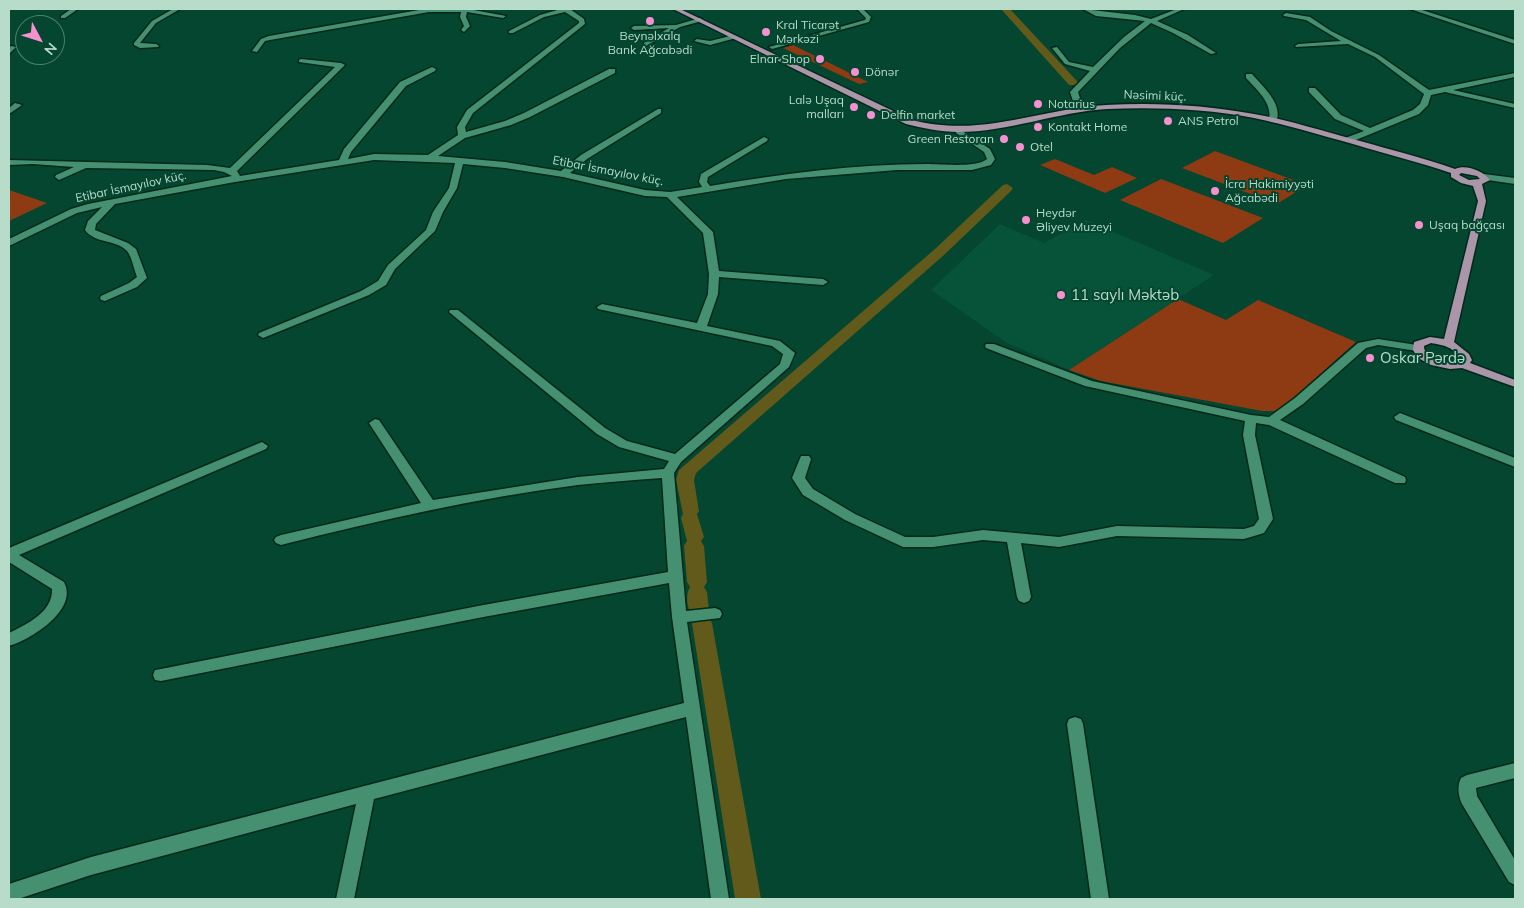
<!DOCTYPE html>
<meta charset="utf-8">
<style>
body{margin:0}
#map{position:relative;width:1524px;height:908px;overflow:hidden;background:#044630;font-family:Mulish,sans-serif}
canvas{display:block}
.frame{position:absolute;inset:0;border:10px solid #b8dcca;pointer-events:none}
.north{position:absolute;left:15px;top:15px;width:50px;height:50px;box-sizing:border-box;background:#044630;border:1px solid #4c826e;border-radius:50%;rotate:130deg;font-size:14px;font-weight:700;line-height:20px;text-align:center;color:#b8dcca}
.north::after{content:'';display:block;margin:auto;width:18px;height:22px;background:#f690cf;clip-path:polygon(50% 0,100% 100%,50% 72%,0 100%)}
</style>
<div id="map">
<canvas width="1524" height="908"></canvas>
<div class="frame"></div>
<div class="north">N</div>
</div>
<script>
const context = document.querySelector('canvas').getContext('2d');
context.lineJoin = 'round';
function paint(path, color) { context.fillStyle = color; context.fill(path, 'evenodd'); }
function trace(path, color, width, dash) { context.strokeStyle = color; context.lineWidth = width; context.lineCap = dash ? 'butt' : 'round'; context.setLineDash(dash || []); context.stroke(path); }
function write(font, color, halo, rows, align = 'center') {
  context.font = font + ' Mulish,sans-serif'; context.lineWidth = 4; context.setLineDash([]); context.textBaseline = 'middle'; context.strokeStyle = halo; context.fillStyle = color; for (const [text, x, y, turn = 0] of rows) {
    context.save(); context.translate(x, y); context.rotate((+turn || 0) * Math.PI / 180); context.textAlign = isNaN(turn) ? turn : align; if (halo) context.strokeText(text, 0, 0); context.fillText(text, 0, 0); context.restore();
  }
}
paint(new Path2D(`
 M 1086,220 L 1214,275 L 1069,370 L 1007,343 L 931,290 L 1000,224 L 1044,243 Z`), '#07533a');
paint(new Path2D(`
 M 793,45 L 868,82 L 859,84 L 783,48 Z
 M 1215,151 L 1307,185 L 1277,204 L 1182,168 Z
 M 1055,159 L 1094,175 L 1112,167 L 1137,178 L 1105,193 L 1040,165 Z
 M 1161,179 L 1263,218 L 1223,243 L 1120,200 Z
 M 9,190 L 47,203 L 9,221 Z
 M 1178,299 L 1226,320 L 1258,300 L 1356,342 L 1287,404 L 1275,411 L 1262,411 L 1101,381 L 1069,370 Z`), '#8e3b13');
paint(new Path2D(`
 M 1001,9 L 1010,9 L 1077,81 L 1078,83 L 1077,85 L 1069,85 Z
 M 1007,184 L 1013,188 L 1011,191 L 944,255 L 696,473 L 694,480 L 699,511 L 697,514 L 704,537 L 701,541 L 704,546 L 707,582 L 704,587 L 707,592 L 709,610 L 705,616 L 709,617 L 712,623 L 761,899 L 735,899 L 692,623 L 696,617 L 692,616 C 687,607 685,595 690,587 L 687,582 L 684,546 L 687,541 L 681,518 L 683,514 L 676,480 L 679,470 L 935,249 L 1003,185 Z`), '#615a1a');
const minor = new Path2D(`
 M 71,9 L 78,9 L 65,18 L 61,18 L 61,16 Z
 M 173,9 L 180,9 L 156,23 L 140,43 L 156,44 L 159,46 L 158,47 L 140,48 L 134,45 L 134,43 L 152,21 Z
 M 425,9 L 468,9 L 506,16 L 503,18 L 467,12 L 466,17 L 470,26 L 464,32 L 461,30 L 464,26 L 460,17 L 461,12 L 429,12 L 270,40 L 265,41 L 257,52 L 252,51 L 261,39 L 269,36 Z
 M 561,9 L 570,9 L 584,19 L 585,24 L 473,113 L 465,127 L 466,132 L 505,121 L 524,113 L 609,69 L 615,69 L 615,73 L 530,117 L 511,125 L 465,138 L 438,156 L 505,162 L 561,171 L 581,155 L 658,109 L 661,109 L 661,113 L 587,159 L 570,173 L 645,190 L 670,192 L 702,187 L 699,182 L 701,174 L 764,137 L 768,139 L 767,141 L 708,177 L 707,182 L 710,186 C 782,174 854,164 927,164 C 941,164 977,168 987,159 L 984,152 L 956,133 L 956,129 L 959,129 L 990,149 L 995,159 L 991,165 L 972,170 L 897,170 L 786,179 L 677,197 L 713,232 L 719,271 L 823,279 L 828,282 L 823,285 L 719,277 L 718,294 L 707,326 L 780,341 L 795,353 L 789,367 L 681,462 L 674,473 L 686,611 L 715,608 L 720,610 L 722,614 L 720,618 L 687,622 L 729,899 L 711,899 L 686,717 L 374,799 L 354,899 L 336,899 L 356,804 L 91,875 L 18,899 L 9,899 L 9,884 L 91,857 L 684,703 L 672,617 L 669,583 L 478,618 L 161,681 L 155,680 L 153,675 L 155,670 L 161,669 L 478,606 L 668,572 L 662,478 C 634,480 606,482 578,485 C 478,498 379,520 281,545 L 276,543 L 274,540 L 276,537 L 281,535 L 421,503 L 369,423 L 375,419 L 379,420 L 433,500 L 578,477 L 664,469 L 669,461 L 619,447 L 597,434 L 449,312 L 450,310 L 458,310 L 605,428 L 627,441 L 675,454 L 780,364 L 783,354 L 772,346 L 598,309 L 597,307 L 602,304 L 697,323 L 708,294 L 709,274 L 703,233 L 667,197 L 645,196 L 563,177 L 505,168 L 463,164 L 457,188 L 443,212 L 435,231 L 395,269 L 386,285 L 369,295 L 263,338 L 258,335 L 259,333 L 361,291 L 378,281 L 388,265 L 426,230 L 433,212 L 449,188 L 455,163 L 374,160 L 235,182 L 115,204 L 96,224 L 95,230 L 128,243 L 136,249 L 147,278 L 137,287 L 105,301 L 101,300 L 100,298 L 101,296 L 129,283 L 137,277 C 134,270 132,257 127,251 C 116,239 95,244 85,230 L 88,221 L 102,207 L 77,213 L 9,246 L 9,239 L 71,209 L 88,204 L 232,176 L 224,172 L 214,170 L 86,168 L 59,180 L 55,177 L 56,175 L 74,167 L 33,164 L 9,165 L 9,160 L 207,165 L 230,168 L 335,67 L 299,62 L 299,60 L 301,59 L 341,63 L 345,65 L 237,171 L 240,176 L 339,160 L 344,149 L 400,82 L 432,67 L 436,69 L 435,71 L 406,86 L 351,152 L 348,159 L 374,154 L 428,155 L 458,135 L 457,127 L 467,110 L 579,23 L 579,21 L 565,12 L 544,17 L 513,33 L 509,33 L 509,31 L 540,15 Z
 M 857,9 L 863,9 L 871,17 L 869,22 L 772,49 L 769,47 L 865,20 L 866,18 Z
 M 1083,9 L 1135,15 L 1151,19 L 1177,9 L 1184,9 L 1157,21 L 1188,35 L 1216,53 L 1211,54 L 1173,33 L 1151,23 L 1120,48 L 1078,92 L 1080,98 L 1092,109 L 1085,111 L 1073,101 L 1070,92 L 1090,71 L 1065,64 L 1052,48 L 1057,47 L 1069,62 L 1093,67 L 1124,37 L 1145,21 L 1096,16 Z
 M 1410,9 L 1419,9 L 1515,40 L 1515,44 Z
 M 1286,13 L 1310,17 L 1331,31 L 1379,55 L 1429,90 L 1515,73 L 1515,77 L 1453,90 L 1515,104 L 1515,108 L 1445,92 L 1431,95 L 1428,105 L 1419,114 L 1351,142 L 1345,142 L 1345,138 L 1364,131 L 1335,119 L 1309,92 L 1309,88 L 1315,88 L 1341,115 L 1370,128 L 1413,110 L 1420,104 L 1424,94 L 1375,57 L 1348,44 L 1296,47 L 1295,46 L 1298,44 L 1341,41 L 1306,20 L 1284,16 L 1283,15 Z
 M 700,18 L 703,20 L 702,21 L 680,27 L 646,46 L 644,45 L 644,43 L 669,28 L 634,30 L 631,28 L 634,26 L 676,25 Z
 M 734,35 L 737,37 L 736,38 L 710,45 L 694,41 L 697,39 L 710,41 Z
 M 11,46 L 16,47 L 9,54 L 9,48 Z
 M 1246,74 L 1252,74 C 1263,87 1284,104 1276,123 L 1269,121 C 1273,103 1257,90 1246,78 Z
 M 15,103 L 22,105 L 9,114 L 9,108 Z
 M 1484,174 L 1515,178 L 1515,184 L 1481,179 L 1480,177 Z
 M 1378,339 L 1417,345 L 1423,348 L 1417,351 L 1378,345 L 1366,348 L 1303,404 L 1280,420 L 1405,477 L 1406,480 L 1405,483 L 1395,483 L 1269,425 L 1256,423 L 1255,435 L 1273,519 L 1264,533 L 1244,539 L 1117,536 L 1059,547 L 1021,543 L 1031,597 L 1029,601 L 1024,603 L 1019,601 L 1017,597 L 1007,542 L 983,540 L 933,547 L 903,547 L 845,520 L 803,495 L 792,478 L 801,456 L 809,456 L 811,459 L 805,478 L 813,489 L 855,514 L 905,537 L 933,537 L 983,530 L 1059,537 L 1117,526 L 1244,529 L 1254,526 L 1259,519 L 1243,435 L 1245,421 L 1085,386 L 986,348 L 985,346 L 986,344 L 994,344 L 1092,381 L 1251,415 L 1269,417 L 1295,398 L 1358,343 Z
 M 1400,413 L 1515,458 L 1515,467 L 1396,420 L 1394,417 Z
 M 262,442 L 268,446 L 266,449 L 19,555 L 64,582 C 79,610 30,640 9,646 L 9,633 C 27,624 53,612 52,589 L 9,562 L 9,548 Z
 M 1075,717 L 1081,719 L 1083,724 L 1109,899 L 1091,899 L 1067,724 L 1069,719 Z
 M 1515,763 L 1515,778 L 1476,788 L 1477,796 L 1515,860 L 1515,885 L 1509,882 L 1462,804 C 1458,795 1457,786 1461,778 L 1467,775 Z`);
const major = new Path2D(`
 M 673,9 L 680,9 L 912,120 C 982,138 1038,109 1106,105 C 1155,102 1206,105 1254,114 C 1290,120 1325,132 1360,141 C 1392,150 1424,158 1455,169 C 1466,164 1483,171 1490,180 L 1482,184 L 1486,201 L 1454,342 L 1469,354 L 1472,360 L 1470,363 L 1515,380 L 1515,387 L 1462,368 L 1450,369 L 1431,365 L 1418,358 L 1413,350 L 1414,342 L 1430,337 L 1444,339 L 1478,201 L 1473,186 L 1461,183 L 1451,177 L 1451,173 C 1419,162 1386,154 1353,144 C 1320,135 1288,125 1254,118 C 1207,109 1156,107 1107,109 C 1057,112 1009,132 958,132 C 940,132 923,128 906,124 ZM 1461,173 L 1477,176 L 1480,179 L 1469,180 L 1459,175 ZM 1431,343 C 1443,345 1455,347 1460,360 C 1450,366 1424,360 1424,346 Z`);
trace(minor, '#00291a', 3);
trace(major, '#00291a', 3);
paint(minor, '#459070');
paint(major, '#aa96a8');
for (const [x, y, r, color] of [
 [650,21,5,"#f690cf"],
 [766,32,5,"#f690cf"],
 [820,59,5,"#f690cf"],
 [855,72,5,"#f690cf"],
 [1038,104,5,"#f690cf"],
 [854,107,5,"#f690cf"],
 [871,115,5,"#f690cf"],
 [1168,121,5,"#f690cf"],
 [1038,127,5,"#f690cf"],
 [1004,139,5,"#f690cf"],
 [1020,147,5,"#f690cf"],
 [1215,191,5,"#f690cf"],
 [1026,220,5,"#f690cf"],
 [1419,225,5,"#f690cf"],
 [1061,295,5,"#f690cf"],
 [1370,358,5,"#f690cf"]
]) { const dot = new Path2D(); dot.arc(x, y, r, 0, 2 * Math.PI); context.fillStyle = color; context.fill(dot); trace(dot, '#044630', 2); }
write('12px', '#b8dcca', '#044630', [
 ["Kral Ticarət",776,25],
 ["Mərkəzi",776,39],
 ["Beynəlxalq",650,36,"center"],
 ["Bank Ağcabədi",650,50,"center"],
 ["Elnar Shop",810,59,"right"],
 ["Dönər",865,72],
 ["Lalə Uşaq",844,100,"right"],
 ["malları",844,114,"right"],
 ["Notarius",1048,104],
 ["Delfin market",881,115],
 ["ANS Petrol",1178,121],
 ["Kontakt Home",1048,127],
 ["Green Restoran",994,139,"right"],
 ["Otel",1030,147],
 ["İcra Hakimiyyəti",1225,184],
 ["Ağcabədi",1225,198],
 ["Heydər",1036,213],
 ["Əliyev Muzeyi",1036,227],
 ["Uşaq bağçası",1429,225]
], 'left');
write('12px', '#b8dcca', '#044630', [
 ["Nəsimi küç.",1155,96,2],
 ["Etibar İsmayılov küç.",608,171,11],
 ["Etibar İsmayılov küç.",131,187,-12]
]);
write('15px', '#b8dcca', '#044630', [
 ["11 saylı Məktəb",1071,295],
 ["Oskar Pərdə",1380,358]
], 'left');
</script>
